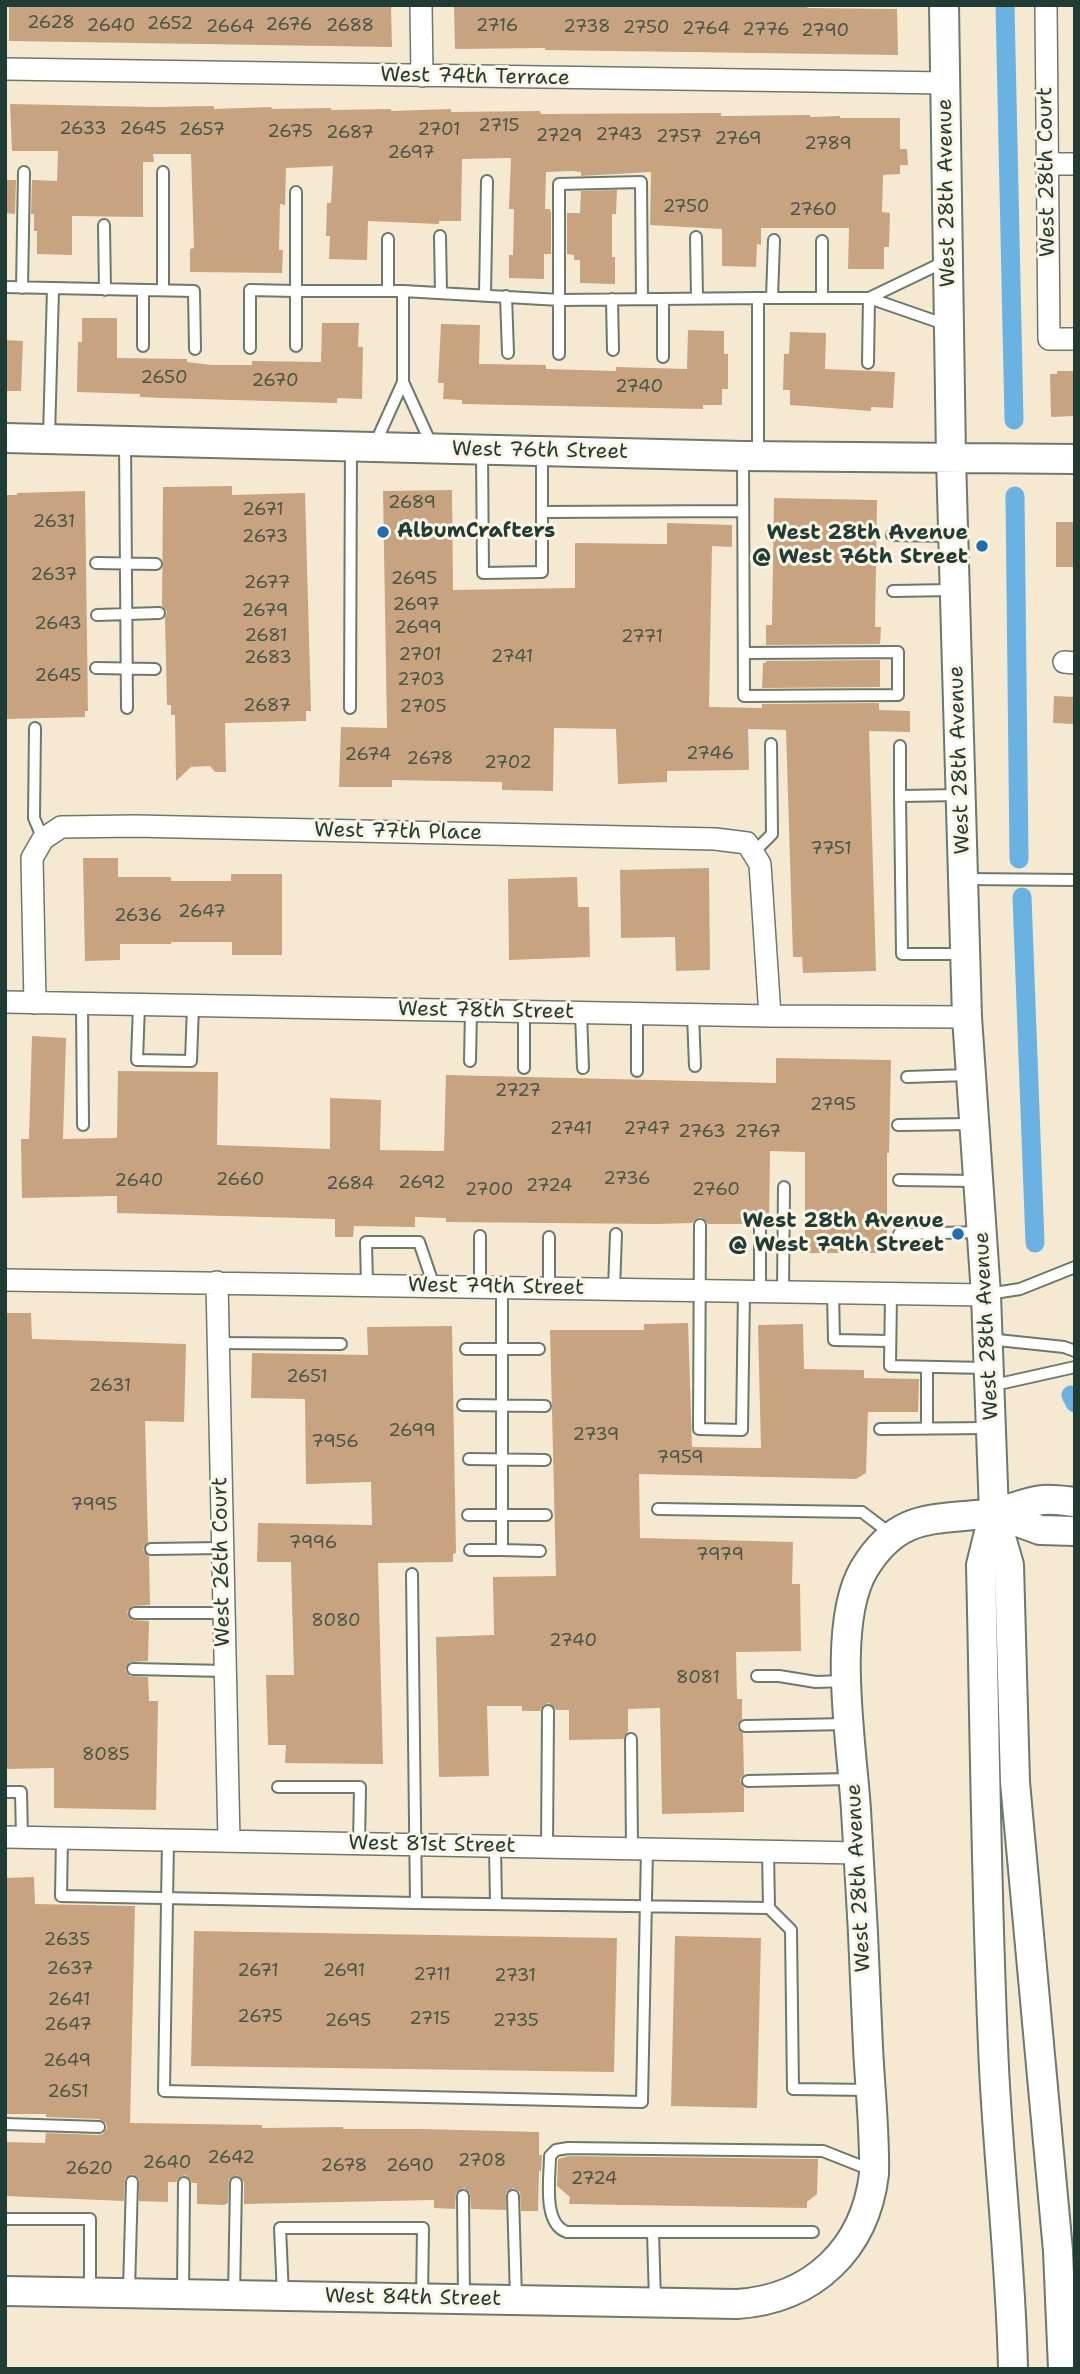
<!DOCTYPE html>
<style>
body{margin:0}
#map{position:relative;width:1080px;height:2374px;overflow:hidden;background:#f5ead1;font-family:"Shantell Sans",sans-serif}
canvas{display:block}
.frame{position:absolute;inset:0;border:7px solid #1f3d34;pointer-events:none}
</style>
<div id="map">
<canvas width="1080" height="2374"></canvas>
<div class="frame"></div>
</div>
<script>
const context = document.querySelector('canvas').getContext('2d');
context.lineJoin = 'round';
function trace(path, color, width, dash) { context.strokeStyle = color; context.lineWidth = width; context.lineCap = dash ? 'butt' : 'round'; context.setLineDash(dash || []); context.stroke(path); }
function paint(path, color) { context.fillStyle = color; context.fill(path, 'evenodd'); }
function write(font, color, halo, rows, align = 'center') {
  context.font = font + ' "Shantell Sans",sans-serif'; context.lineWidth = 6; context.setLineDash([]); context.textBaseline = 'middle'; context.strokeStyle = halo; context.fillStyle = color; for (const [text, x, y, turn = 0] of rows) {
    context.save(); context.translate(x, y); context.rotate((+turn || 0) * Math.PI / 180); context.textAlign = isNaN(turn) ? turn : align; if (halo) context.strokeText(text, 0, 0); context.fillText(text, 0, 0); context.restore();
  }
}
trace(new Path2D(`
 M 1005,5 L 1014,420
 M 1015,496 L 1019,859
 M 1022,897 L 1035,1243
 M 1071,1395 L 1075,1403`), '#69b2e1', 19);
paint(new Path2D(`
 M 9,5 L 391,5 L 392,47 L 9,41 Z
 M 454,5 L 747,5 L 747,7 L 805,5 L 808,8 L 897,9 L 898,55 L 545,50 L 545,48 L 455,49 Z
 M 10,104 L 154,107 L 214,106 L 214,109 L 271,107 L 272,109 L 331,108 L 331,110 L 391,109 L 391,111 L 451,109 L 451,112 L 540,111 L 541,114 L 721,113 L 721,116 L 810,115 L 810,117 L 840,116 L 840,118 L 900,118 L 900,149 L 907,149 L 908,165 L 900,165 L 900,174 L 883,175 L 882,212 L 890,213 L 889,247 L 884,247 L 884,269 L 848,269 L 849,228 L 761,228 L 761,245 L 757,244 L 756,267 L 722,266 L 722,229 L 650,225 L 651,172 L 581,176 L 581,172 L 573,171 L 546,172 L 545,209 L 550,209 L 551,213 L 551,254 L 544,254 L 544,279 L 509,278 L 509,255 L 513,255 L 514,209 L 509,209 L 511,158 L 462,159 L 461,221 L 439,221 L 439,224 L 368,221 L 367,260 L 329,259 L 330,236 L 326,236 L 327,203 L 331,203 L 333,166 L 286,168 L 285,205 L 280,204 L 279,250 L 283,250 L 282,273 L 190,272 L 190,249 L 194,248 L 191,154 L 153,154 L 154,162 L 143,162 L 143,217 L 72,216 L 72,255 L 37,254 L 37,231 L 34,231 L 34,214 L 31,214 L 32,180 L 57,181 L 58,151 L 12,151 Z
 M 5,180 L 16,180 L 15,214 L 5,213 Z
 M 617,190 L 616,214 L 612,214 L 612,257 L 615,257 L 615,284 L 580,283 L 580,260 L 574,260 L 574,255 L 567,254 L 567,213 L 580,213 L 581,191 Z
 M 82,318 L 117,318 L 117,358 L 187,359 L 187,362 L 211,365 L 252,365 L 252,361 L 321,362 L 322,323 L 359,323 L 358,347 L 363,347 L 362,399 L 337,398 L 337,403 L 164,398 L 140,397 L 140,394 L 77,392 L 78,342 L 82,342 Z
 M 441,324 L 480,325 L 479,364 L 546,365 L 546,369 L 616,371 L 616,367 L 687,369 L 688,330 L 724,331 L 724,354 L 728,354 L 728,389 L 722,389 L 722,405 L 703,405 L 703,409 L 462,404 L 462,400 L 443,399 L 444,383 L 438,383 Z
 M 790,332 L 826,333 L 825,369 L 895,372 L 893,408 L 871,407 L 871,411 L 790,405 L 790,390 L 783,390 L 784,354 L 789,354 Z
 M 5,340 L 23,341 L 21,391 L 5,391 Z
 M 1057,371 L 1073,371 L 1074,416 L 1051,417 L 1050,374 L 1057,374 Z
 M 232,486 L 232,495 L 305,493 L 311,711 L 306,711 L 306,721 L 225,723 L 226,772 L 215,772 L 210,766 L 191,767 L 176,781 L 175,715 L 171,715 L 171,705 L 167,705 L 165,618 L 167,612 L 162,606 L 163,487 Z
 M 452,490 L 453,590 L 575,588 L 575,543 L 667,544 L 667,523 L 732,525 L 732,547 L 712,546 L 709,707 L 762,708 L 762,704 L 879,703 L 879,710 L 910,711 L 910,732 L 869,731 L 876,971 L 803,973 L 802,957 L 793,957 L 786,730 L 748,729 L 749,770 L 667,771 L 667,782 L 618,784 L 616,729 L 554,728 L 553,791 L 502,790 L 502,782 L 392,780 L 392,787 L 339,787 L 341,727 L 387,728 L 383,491 Z
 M 85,491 L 88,711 L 85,711 L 85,717 L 5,719 L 5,495 L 17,495 L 17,493 Z
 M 774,498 L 877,500 L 875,627 L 881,627 L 880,644 L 766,645 L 766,625 L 772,625 Z
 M 1056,522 L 1075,522 L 1075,567 L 1056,567 Z
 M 880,660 L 880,687 L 762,688 L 763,663 L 766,663 L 766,661 Z
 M 1054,696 L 1075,697 L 1075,724 L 1053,723 Z
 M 83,858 L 118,858 L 118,877 L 171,877 L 171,881 L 231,881 L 231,874 L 282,874 L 282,955 L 232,955 L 232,942 L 171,942 L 171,944 L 120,944 L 120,960 L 85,961 Z
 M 709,868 L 710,970 L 676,971 L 675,937 L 621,938 L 620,870 Z
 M 577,877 L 578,907 L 589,907 L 590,957 L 509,960 L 508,879 Z
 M 32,1036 L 66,1038 L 63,1139 L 117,1138 L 118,1071 L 218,1072 L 217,1145 L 330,1149 L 330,1098 L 381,1100 L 380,1150 L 444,1151 L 446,1075 L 776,1083 L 776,1058 L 891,1060 L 889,1153 L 887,1153 L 887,1253 L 805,1253 L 805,1152 L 770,1151 L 769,1224 L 761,1220 L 753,1224 L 708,1224 L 701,1217 L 696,1219 L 692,1223 L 656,1224 L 446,1222 L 446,1218 L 415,1217 L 415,1227 L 354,1226 L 353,1237 L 335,1237 L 335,1219 L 117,1213 L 117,1196 L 22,1198 L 21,1139 L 29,1139 Z
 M 5,1313 L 31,1313 L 32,1339 L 186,1344 L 184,1422 L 145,1421 L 148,1542 L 143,1550 L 149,1556 L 150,1605 L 132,1606 L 127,1612 L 132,1620 L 149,1621 L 148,1661 L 130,1662 L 125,1670 L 130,1676 L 148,1677 L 149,1701 L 158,1701 L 156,1810 L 54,1808 L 54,1768 L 5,1769 Z
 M 688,1323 L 692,1447 L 761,1448 L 758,1325 L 803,1324 L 804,1369 L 864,1370 L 864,1378 L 919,1379 L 918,1412 L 868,1412 L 866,1473 L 856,1479 L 639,1474 L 640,1538 L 793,1542 L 792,1584 L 800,1584 L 801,1651 L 736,1652 L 737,1699 L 742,1699 L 742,1719 L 737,1727 L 743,1733 L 744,1775 L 740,1780 L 744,1788 L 744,1812 L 662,1814 L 660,1708 L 628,1709 L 628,1732 L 623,1739 L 569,1740 L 569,1710 L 556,1710 L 549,1703 L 544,1705 L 540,1711 L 522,1711 L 522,1706 L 487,1706 L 489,1776 L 439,1777 L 436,1637 L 494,1635 L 493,1577 L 556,1576 L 550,1330 L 644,1330 L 644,1324 Z
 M 452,1326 L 456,1553 L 453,1554 L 453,1562 L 378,1563 L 383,1764 L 285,1763 L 286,1745 L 268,1745 L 266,1675 L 294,1675 L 291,1562 L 257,1562 L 258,1523 L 372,1525 L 371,1482 L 306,1484 L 305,1399 L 251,1398 L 252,1353 L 368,1355 L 367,1327 Z
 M 34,1877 L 35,1904 L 135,1906 L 130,2123 L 262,2125 L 262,2128 L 343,2127 L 343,2129 L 422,2129 L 539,2132 L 539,2155 L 542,2155 L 541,2172 L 539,2170 L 538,2211 L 521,2211 L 520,2192 L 513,2188 L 506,2193 L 506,2210 L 471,2209 L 470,2193 L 464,2188 L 456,2193 L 455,2209 L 434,2208 L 434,2200 L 244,2204 L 244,2182 L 237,2175 L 229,2180 L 228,2203 L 224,2205 L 197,2204 L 197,2183 L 192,2183 L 190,2179 L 185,2175 L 180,2177 L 176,2182 L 168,2182 L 168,2202 L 139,2201 L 139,2179 L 133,2174 L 125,2179 L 124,2201 L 5,2196 L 5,2142 L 45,2143 L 46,2133 L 99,2135 L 103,2134 L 107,2128 L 106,2123 L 99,2119 L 46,2117 L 46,2114 L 5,2114 L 5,1878 Z
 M 194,1931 L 617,1938 L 614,2072 L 191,2066 Z
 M 675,1936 L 761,1938 L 757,2108 L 671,2106 Z
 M 569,2156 L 818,2159 L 817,2194 L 807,2202 L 807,2208 L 569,2204 L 570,2197 L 557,2186 L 558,2159 Z`), '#c7a47f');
const lane = new Path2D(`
 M 104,225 L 105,290
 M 440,236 L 441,293
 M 696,237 L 697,298
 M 388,239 L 388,291 L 403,291
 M 5,287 L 194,291 L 195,349
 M 22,288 L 24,172
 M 143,290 L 143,346
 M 163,290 L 163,172
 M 485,295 L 487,181
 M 506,296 L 508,353
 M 772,298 L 774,240
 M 822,298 L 822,241
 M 869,298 L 946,261
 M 612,299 L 613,350
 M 296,346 L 296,291 L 388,291
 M 250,348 L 250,290 L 296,291 L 296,192
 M 559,354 L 559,184 L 641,182 L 642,299
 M 663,357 L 663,299
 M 868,363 L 869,298
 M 403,382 L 432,446
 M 49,437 L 53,289
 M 125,441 L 127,708
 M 375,444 L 403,382 L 403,291 L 560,300 L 758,298
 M 482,450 L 483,573 L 542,572 L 542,453
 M 758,456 L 758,298 L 869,298 L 947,325
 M 743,459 L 744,696 L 898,695 L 898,652 L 744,653
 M 542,512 L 743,511
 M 892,535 L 951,536
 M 96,563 L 156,564
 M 893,591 L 952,590
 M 97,615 L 159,613
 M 96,668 L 155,669
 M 350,708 L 351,446
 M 35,728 L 34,818 L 43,839
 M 961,795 L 900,796 L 902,954 L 963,954
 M 900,796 L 900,746
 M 753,853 L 772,834 L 771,744
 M 966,879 L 1075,880
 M 82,1004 L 83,1125
 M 139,1005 L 137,1060 L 191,1061 L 193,1006
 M 581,1013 L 583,1068
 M 637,1014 L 637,1071
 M 693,1015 L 695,1066
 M 470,1061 L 471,1011
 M 524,1068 L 524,1012
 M 907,1077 L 968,1075
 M 898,1125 L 972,1124
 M 899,1180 L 977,1181
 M 700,1225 L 699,1429 L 742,1430 L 744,1291
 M 760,1228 L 760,1291
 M 899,1234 L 980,1232
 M 367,1285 L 366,1242 L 419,1242 L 434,1286
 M 480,1287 L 480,1236
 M 502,1288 L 502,1550 L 540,1551
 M 549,1288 L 549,1237
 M 614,1289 L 616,1234
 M 783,1292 L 784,1187
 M 833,1293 L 834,1340 L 890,1341
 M 891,1294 L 890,1366 L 986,1368
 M 988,1294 L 1020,1289 L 1075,1267
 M 988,1339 L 1064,1347 L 1075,1351
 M 218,1343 L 341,1344
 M 466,1349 L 539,1349
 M 990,1386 L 1075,1367
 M 463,1405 L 545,1406
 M 880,1429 L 989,1428
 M 927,1429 L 927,1367
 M 469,1459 L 545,1460
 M 658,1509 L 862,1512 L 891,1534
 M 468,1515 L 546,1515
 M 151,1549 L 222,1548
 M 470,1550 L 502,1550
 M 412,1574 L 416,1903 L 769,1908
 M 135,1613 L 224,1613
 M 133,1669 L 225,1671
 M 757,1676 L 779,1676 L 816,1682 L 844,1681
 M 745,1726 L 847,1724
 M 631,1739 L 632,1849
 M 748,1781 L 851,1779
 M 278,1787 L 360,1787 L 359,1844
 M 5,1792 L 21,1792 L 22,1837
 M 62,1838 L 61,1896 L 416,1903
 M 168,1840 L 164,2091 L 642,2102 L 647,1849
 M 495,1846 L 496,1904
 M 547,1847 L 548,1711
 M 768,1851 L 769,1908 L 791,1930 L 793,2089 L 869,2090
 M 5,2124 L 99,2127
 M 463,2196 L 464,2299
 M 513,2196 L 516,2297
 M 5,2219 L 90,2219 L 90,2290
 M 653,2232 L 655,2300
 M 813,2232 L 567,2232 C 542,2224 550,2177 550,2156 L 556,2150 L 568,2148 L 823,2151 L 871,2170
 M 129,2290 L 132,2182
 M 183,2294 L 184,2183
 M 234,2295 L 236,2183
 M 283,2295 L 280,2228 L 423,2228 L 422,2298`);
const street = new Path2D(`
 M 421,5 L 422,76
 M 1046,5 L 1049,339 L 1075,339
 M 5,69 L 946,83
 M 1046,164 L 1075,164
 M 1064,662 L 1075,663
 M 5,1002 L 770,1016 L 967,1017
 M 35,1003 L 32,858 L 43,839 L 61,827 L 135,826 L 715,839 L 747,843 L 760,864 L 770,1016
 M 5,1280 L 986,1295
 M 217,1282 L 229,1841
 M 5,1837 L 858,1853`);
const secondary = new Path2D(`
 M 944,5 L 951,458 L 967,1017 L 986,1295 L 994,1513 L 1009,1565 L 1015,1782 L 1058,2251 L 1063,2369
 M 5,438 L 743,456 L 1075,459
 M 994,1513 L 1040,1530 L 1075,1531
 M 993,1516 L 981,1565 C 985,1733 986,1900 994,2068 C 999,2168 1011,2268 1013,2369
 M 5,2291 L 737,2304 C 813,2299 865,2249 874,2174 C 875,2132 870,2089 868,2047 C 865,1968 861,1889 856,1810 C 852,1746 831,1625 864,1569 C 899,1511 935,1521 992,1513 C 1009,1511 1026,1501 1043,1500 C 1053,1499 1065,1501 1075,1502`);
trace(lane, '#6a7a6b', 14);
trace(street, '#6a7a6b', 24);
trace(secondary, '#6a7a6b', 32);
trace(lane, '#fff', 10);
trace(street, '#fff', 21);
trace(secondary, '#fff', 28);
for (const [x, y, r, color] of [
 [383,532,7,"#1f6fb2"],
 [982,546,7,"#1f6fb2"],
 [958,1234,7,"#1f6fb2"]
]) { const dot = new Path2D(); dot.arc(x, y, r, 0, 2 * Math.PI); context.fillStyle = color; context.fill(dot); trace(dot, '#fcf5e5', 2.5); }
write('18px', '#495747', null, [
 ["2628",51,23],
 ["2652",170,24],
 ["2676",289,25],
 ["2640",111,26],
 ["2688",350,26],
 ["2716",497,26],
 ["2664",230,27],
 ["2738",587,27],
 ["2750",646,28],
 ["2764",706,29],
 ["2776",766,30],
 ["2790",825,31],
 ["2715",499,126],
 ["2633",83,129],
 ["2645",143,129],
 ["2657",202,130],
 ["2701",439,130],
 ["2675",290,132],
 ["2687",350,133],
 ["2743",619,135],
 ["2729",559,136],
 ["2757",679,137],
 ["2769",738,139],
 ["2789",828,144],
 ["2697",411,153],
 ["2750",686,207],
 ["2760",813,210],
 ["2650",164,378],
 ["2670",275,381],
 ["2740",639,387],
 ["2689",412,503],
 ["2671",263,510],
 ["2631",54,522],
 ["2673",265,537],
 ["2637",54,575],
 ["2695",414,579],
 ["2677",267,583],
 ["2697",416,605],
 ["2679",265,611],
 ["2643",58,624],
 ["2699",418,628],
 ["2681",266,636],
 ["2771",642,637],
 ["2701",420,655],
 ["2741",512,657],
 ["2683",268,658],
 ["2645",58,676],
 ["2703",421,680],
 ["2687",267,706],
 ["2705",423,707],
 ["2746",710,754],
 ["2674",368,755],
 ["2678",430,759],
 ["2702",508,763],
 ["7751",831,849],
 ["2647",202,912],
 ["2636",138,916],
 ["2727",518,1091],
 ["2795",833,1105],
 ["2741",571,1129],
 ["2747",647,1129],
 ["2763",702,1132],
 ["2767",758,1132],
 ["2736",627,1179],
 ["2660",240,1180],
 ["2640",139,1181],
 ["2692",422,1183],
 ["2684",350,1184],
 ["2724",549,1186],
 ["2700",489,1190],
 ["2760",716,1190],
 ["2651",307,1377],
 ["2631",110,1386],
 ["2699",412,1431],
 ["2739",596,1435],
 ["7956",335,1442],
 ["7959",680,1458],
 ["7995",94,1505],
 ["7996",313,1543],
 ["7979",720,1555],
 ["8080",336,1621],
 ["2740",573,1641],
 ["8081",698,1678],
 ["8085",106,1755],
 ["2635",67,1940],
 ["2637",70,1969],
 ["2671",258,1971],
 ["2691",344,1971],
 ["2711",432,1975],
 ["2731",515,1976],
 ["2641",69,2000],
 ["2675",260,2017],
 ["2715",430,2019],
 ["2695",348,2021],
 ["2735",516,2021],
 ["2647",68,2025],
 ["2649",67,2061],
 ["2651",68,2092],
 ["2642",231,2158],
 ["2708",482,2161],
 ["2640",167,2163],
 ["2678",344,2166],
 ["2690",410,2166],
 ["2620",89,2169],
 ["2724",594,2179]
]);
write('21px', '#1f3d34', '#fcf5e5', [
 ["West 74th Terrace",475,77,1],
 ["West 28th Court",1047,172,-91],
 ["West 28th Avenue",947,193,-91],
 ["West 76th Street",540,451,1],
 ["West 28th Avenue",960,760,-92],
 ["West 77th Place",398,832,1],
 ["West 78th Street",486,1011,1],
 ["West 79th Street",496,1287,1],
 ["West 28th Avenue",987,1326,-93],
 ["West 26th Court",222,1562,-91],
 ["West 81st Street",432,1845,1],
 ["West 28th Avenue",859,1878,-93],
 ["West 84th Street",413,2298,1]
]);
write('bold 21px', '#1f3d34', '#fcf5e5', [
 ["AlbumCrafters",397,532,"left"],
 ["West 28th Avenue",968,534],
 ["@ West 76th Street",968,558],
 ["West 28th Avenue",944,1222],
 ["@ West 79th Street",944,1246]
], 'right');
</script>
